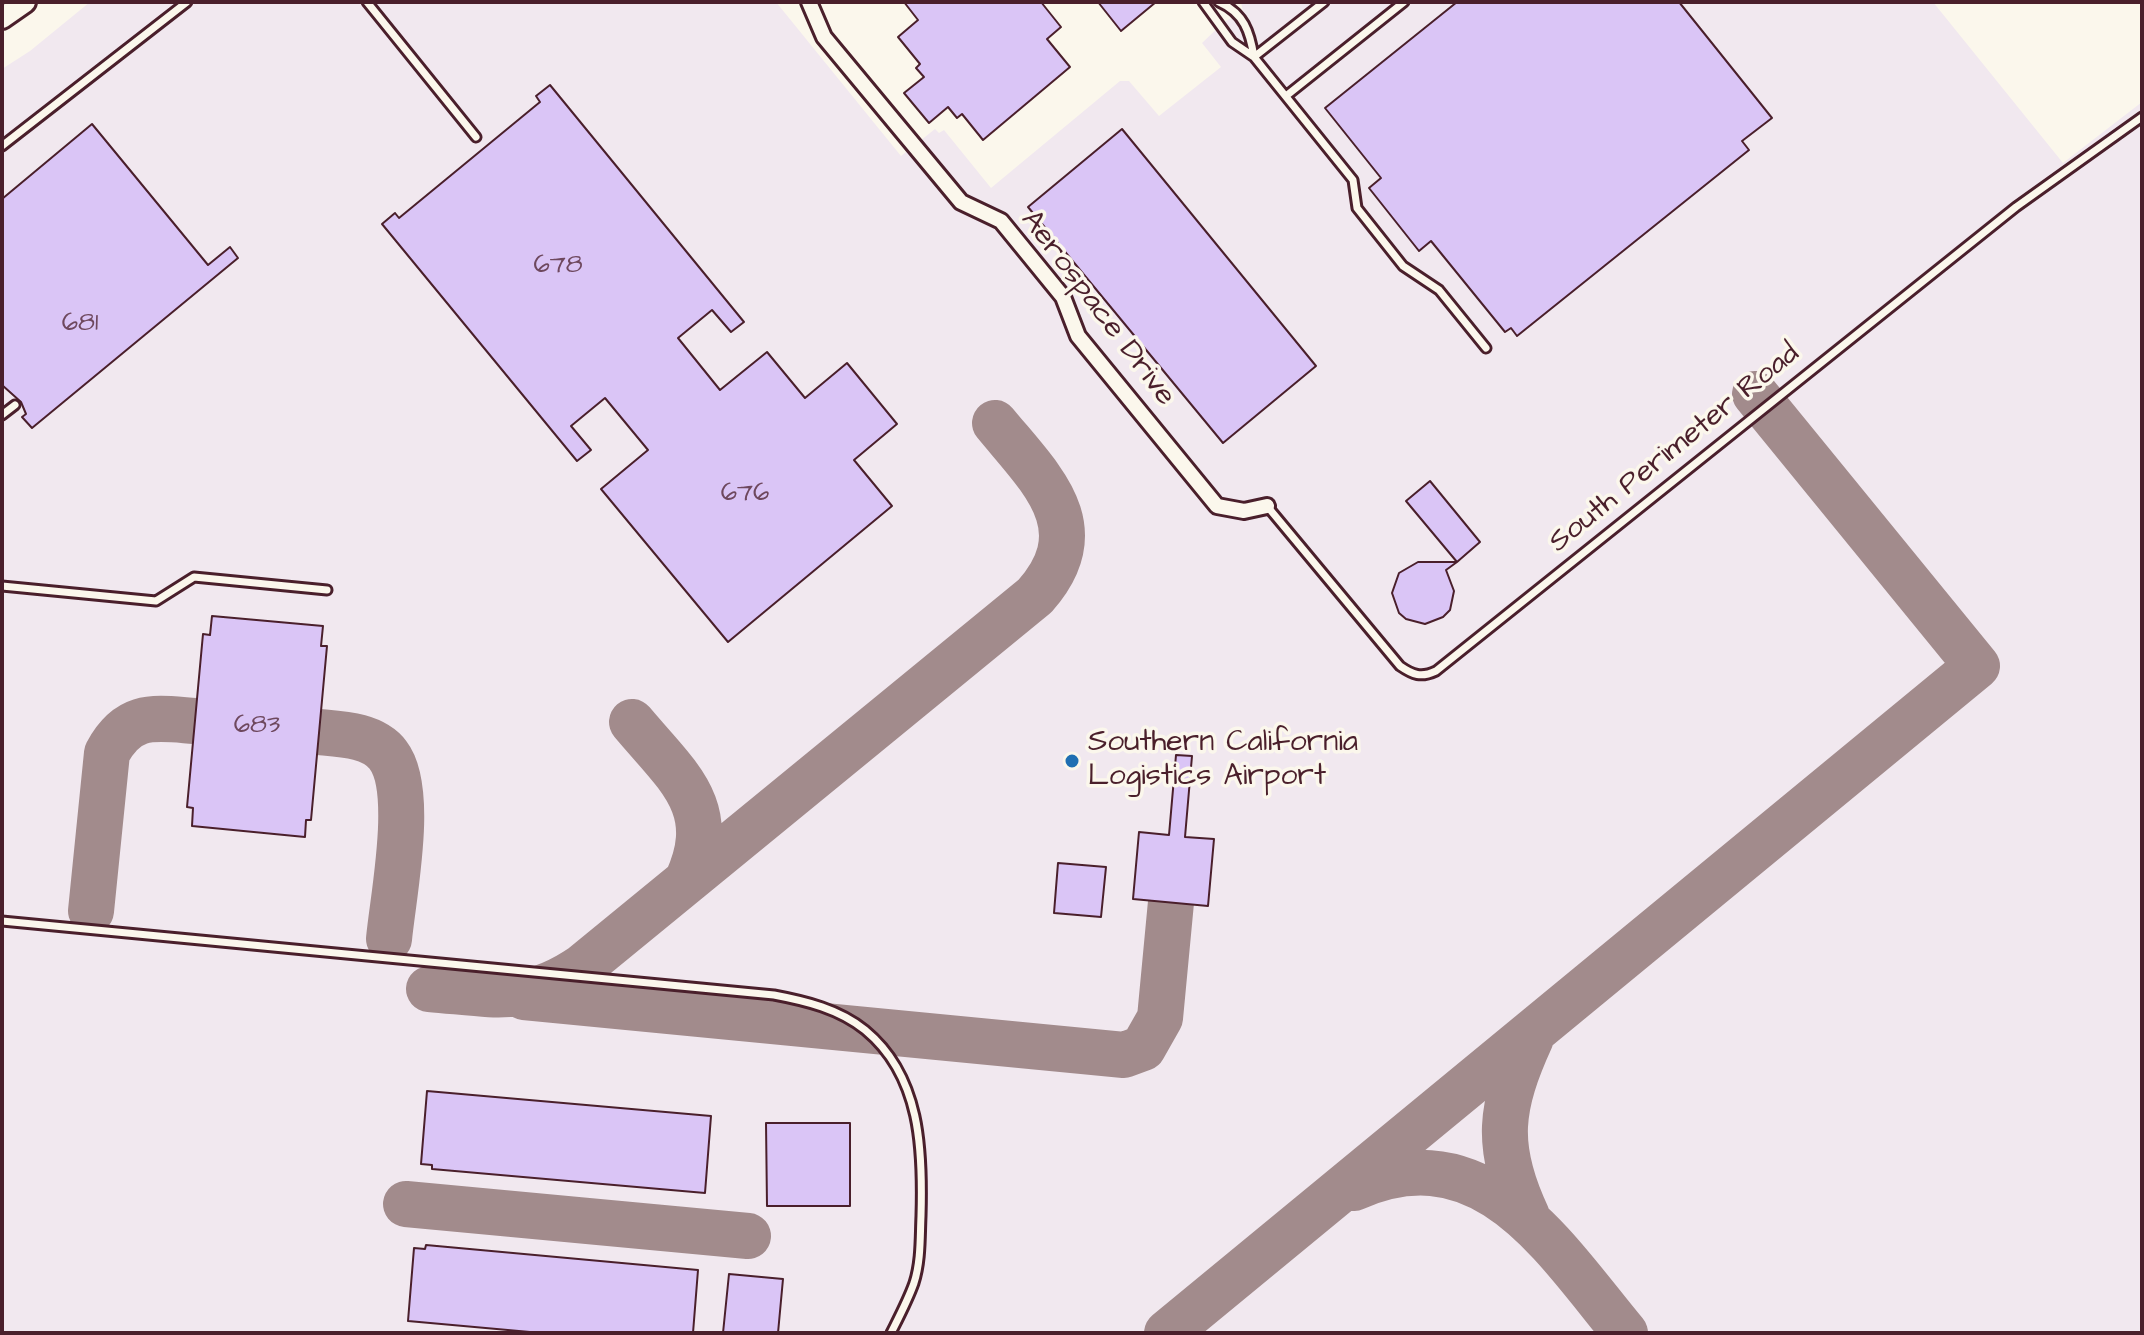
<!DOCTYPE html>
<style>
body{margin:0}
#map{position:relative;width:2144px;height:1335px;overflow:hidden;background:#fbf7ec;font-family:"Architects Daughter",sans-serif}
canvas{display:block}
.frame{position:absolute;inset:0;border:4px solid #4a1f2b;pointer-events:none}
</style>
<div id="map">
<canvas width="2144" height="1335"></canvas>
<div class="frame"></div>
</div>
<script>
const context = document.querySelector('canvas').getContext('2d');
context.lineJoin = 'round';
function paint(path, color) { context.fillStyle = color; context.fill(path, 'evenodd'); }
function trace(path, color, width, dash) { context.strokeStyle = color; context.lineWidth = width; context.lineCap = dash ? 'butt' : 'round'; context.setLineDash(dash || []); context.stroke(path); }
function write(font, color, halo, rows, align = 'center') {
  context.font = font + ' "Architects Daughter",sans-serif'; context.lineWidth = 7; context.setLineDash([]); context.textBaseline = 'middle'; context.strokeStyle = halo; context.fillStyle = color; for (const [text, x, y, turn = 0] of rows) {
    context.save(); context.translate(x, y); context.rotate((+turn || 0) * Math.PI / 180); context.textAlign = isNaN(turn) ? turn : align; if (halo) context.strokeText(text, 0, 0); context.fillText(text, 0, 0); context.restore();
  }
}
paint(new Path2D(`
 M 90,2 L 776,2 L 901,156 L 935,129 L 939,133 L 944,130 L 991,188 L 1120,81 L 1129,81 L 1159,116 L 1221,67 L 1202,43 L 1224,22 L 1243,12 L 1241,2 L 1933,2 L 2063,163 L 2142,102 L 2142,1333 L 2,1333 L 2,69 L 30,51 Z`), '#f1e8ef');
trace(new Path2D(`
 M 632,722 C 677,776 721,807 687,881
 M 319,732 C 341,734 373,735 388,755 C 415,790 393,896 389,939
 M 91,911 L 107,753 C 129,712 154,718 195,721
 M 429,989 C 493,994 526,1005 582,967 L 1035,596 C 1096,527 1041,479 995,423
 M 524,997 L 1124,1055 L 1143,1048 L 1160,1018 L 1171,902
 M 1354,1188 C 1484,1130 1554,1248 1625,1333
 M 406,1204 L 748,1236
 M 1527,1216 C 1494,1146 1500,1106 1531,1038
 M 1167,1333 L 1977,666 L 1755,394`), '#a28b8c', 46);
const building = new Path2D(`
 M 904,2 L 1041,2 L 1061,27 L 1047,39 L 1070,67 L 983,140 L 962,114 L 957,118 L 948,107 L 929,123 L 904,93 L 924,77 L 916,68 L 920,64 L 898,37 L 918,20 Z
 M 1098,2 L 1156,2 L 1121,31 Z
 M 1457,2 L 1679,2 L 1772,118 L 1742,141 L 1749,150 L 1517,336 L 1511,328 L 1505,332 L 1431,241 L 1419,251 L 1369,188 L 1381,178 L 1325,108 Z
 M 550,85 L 744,322 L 731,332 L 712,310 L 678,338 L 720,390 L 767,352 L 805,398 L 847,363 L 897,424 L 854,460 L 892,506 L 728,642 L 601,489 L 648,450 L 605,398 L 571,426 L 591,450 L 577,461 L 382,224 L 395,213 L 399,218 L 540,102 L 536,96 Z
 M 92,124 L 208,265 L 230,247 L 238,258 L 32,428 L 22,417 L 26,414 L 21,402 L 2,385 L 2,199 Z
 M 1122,129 L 1316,366 L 1223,443 L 1028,207 Z
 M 1430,481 L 1480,542 L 1457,562 L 1406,501 Z
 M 1418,562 L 1457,562 L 1446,570 L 1454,591 L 1450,610 L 1443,617 L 1425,624 L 1406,619 L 1399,613 L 1392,593 L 1399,573 Z
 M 212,616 L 323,626 L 321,646 L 327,646 L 311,820 L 306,820 L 305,837 L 192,826 L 193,808 L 187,807 L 203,634 L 210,635 Z
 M 1176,755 L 1192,756 L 1185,837 L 1214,839 L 1208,906 L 1133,899 L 1139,832 L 1169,835 Z
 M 1058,863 L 1106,867 L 1101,917 L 1054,913 Z
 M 427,1091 L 711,1116 L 705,1193 L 432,1169 L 432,1165 L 421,1164 Z
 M 766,1123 L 850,1123 L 850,1206 L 767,1206 Z
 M 426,1245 L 698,1270 L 693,1333 L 541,1333 L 408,1321 L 414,1248 L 425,1249 Z
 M 729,1274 L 783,1279 L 778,1333 L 723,1333 Z`);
paint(building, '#dac5f6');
trace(building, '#4a1f2b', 2);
const lane = new Path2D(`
 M 367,2 L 476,137
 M 1203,2 L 1232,42 L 1254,57 C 1250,32 1244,13 1219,2
 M 1324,2 L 1254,57 L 1353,180 L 1357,208 L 1403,266 L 1439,290 L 1486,348
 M 1286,96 L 1404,2
 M 2,146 L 187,2
 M 2,415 L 15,405
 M 1267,506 L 1400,666 C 1413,675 1421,678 1436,671 L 2016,207 L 2142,117
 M 2,586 L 156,601 L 194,577 L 327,590
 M 2,921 L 774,995 C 806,1001 839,1009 865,1030 C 921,1076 923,1150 921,1216 C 920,1238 921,1261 914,1283 C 908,1300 899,1317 891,1333`);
const street = new Path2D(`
 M 809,2 L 824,37 L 961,202 L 1001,221 L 1063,297 L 1078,336 L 1217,506 L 1244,511 L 1267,506`);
const secondary = new Path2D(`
 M 2,18 L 25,2`);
trace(lane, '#4a1f2b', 13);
trace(street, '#4a1f2b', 20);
trace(secondary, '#4a1f2b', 26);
trace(lane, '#fbf7ec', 7);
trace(street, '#fbf7ec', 14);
trace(secondary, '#fbf7ec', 20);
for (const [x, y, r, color] of [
 [1072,761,8,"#1f6fb2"]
]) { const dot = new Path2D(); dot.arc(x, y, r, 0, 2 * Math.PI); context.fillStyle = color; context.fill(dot); trace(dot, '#fbf7ec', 3); }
write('26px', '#6e485e', null, [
 ["678",558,267],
 ["681",80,325],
 ["676",745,495],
 ["683",257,727]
]);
write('30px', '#4a1f2b', '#fbf7ec', [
 ["Aerospace Drive",1097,309,53],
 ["South Perimeter Road",1675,449,-39]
]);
write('30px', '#4a1f2b', '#fbf7ec', [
 ["Southern California",1088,744],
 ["Logistics Airport",1088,778]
], 'left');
</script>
